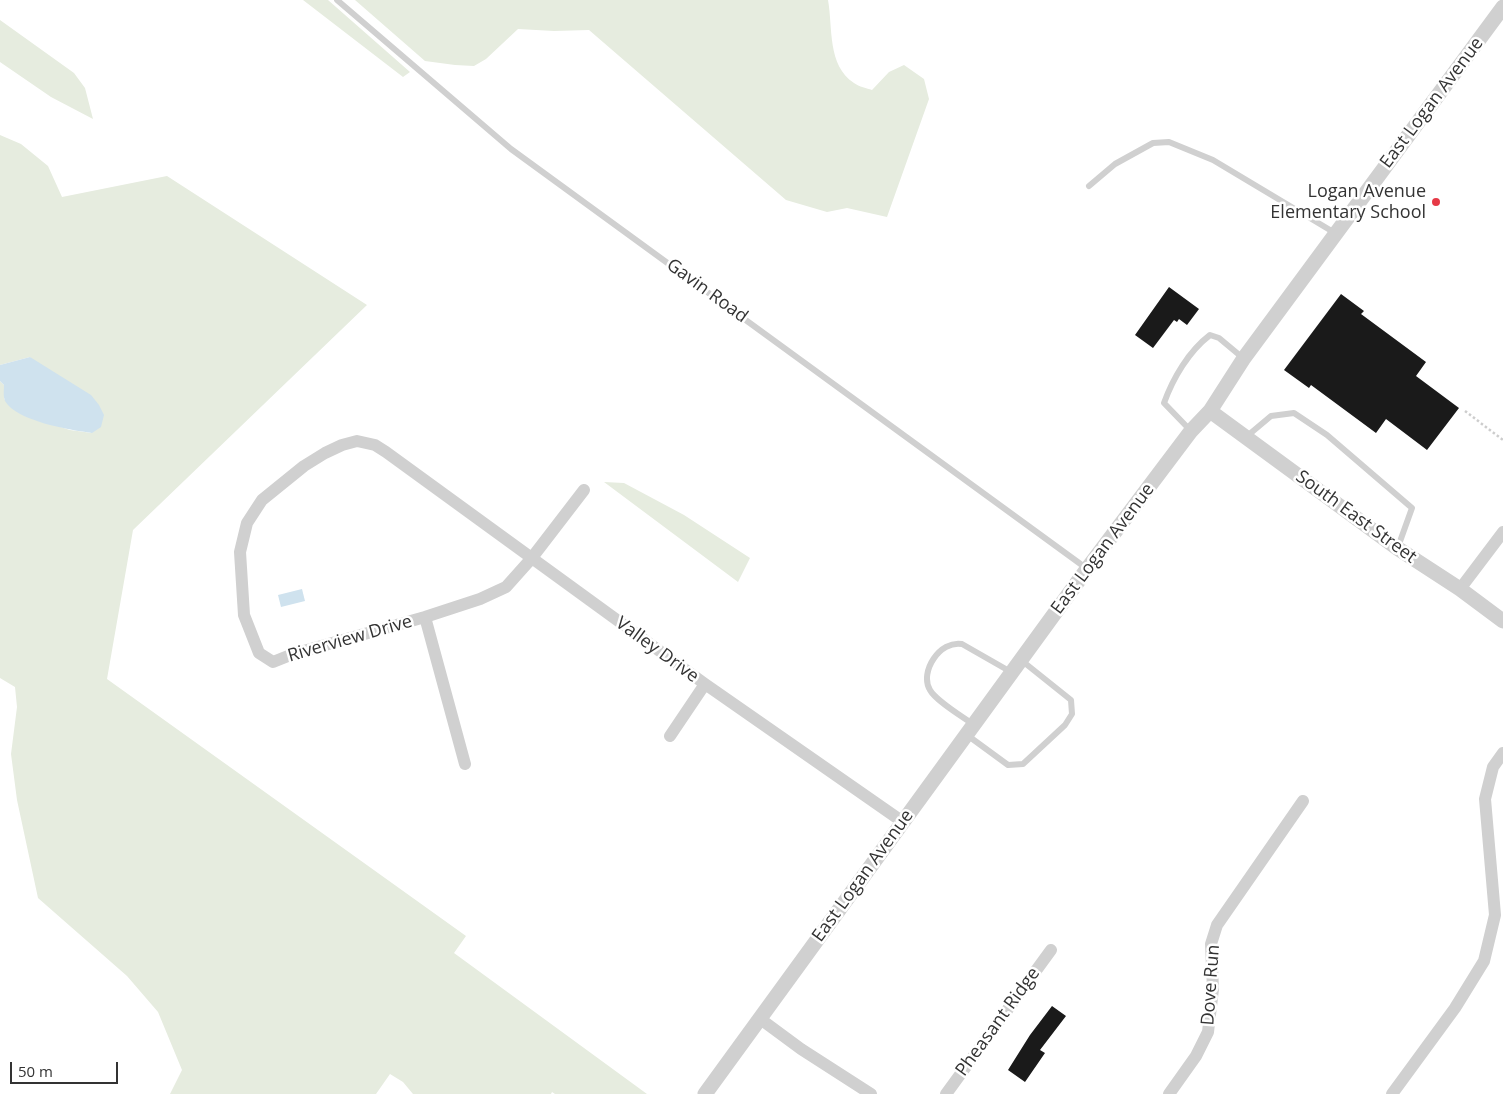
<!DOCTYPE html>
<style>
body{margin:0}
#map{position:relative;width:1503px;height:1094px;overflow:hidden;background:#fff;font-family:"Open Sans",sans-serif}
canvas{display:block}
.scale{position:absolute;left:10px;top:1062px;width:108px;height:22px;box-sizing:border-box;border:2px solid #333;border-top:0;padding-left:6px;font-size:15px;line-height:18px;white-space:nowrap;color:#333;-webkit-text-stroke:4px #fff;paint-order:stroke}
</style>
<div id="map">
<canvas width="1503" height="1094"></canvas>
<div class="scale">50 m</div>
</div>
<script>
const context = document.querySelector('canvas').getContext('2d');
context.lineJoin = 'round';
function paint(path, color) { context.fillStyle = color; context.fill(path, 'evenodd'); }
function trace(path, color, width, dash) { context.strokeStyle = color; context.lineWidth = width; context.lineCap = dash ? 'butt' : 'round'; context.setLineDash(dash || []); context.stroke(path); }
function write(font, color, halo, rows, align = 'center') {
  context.font = font + ' "Open Sans",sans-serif'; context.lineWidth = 5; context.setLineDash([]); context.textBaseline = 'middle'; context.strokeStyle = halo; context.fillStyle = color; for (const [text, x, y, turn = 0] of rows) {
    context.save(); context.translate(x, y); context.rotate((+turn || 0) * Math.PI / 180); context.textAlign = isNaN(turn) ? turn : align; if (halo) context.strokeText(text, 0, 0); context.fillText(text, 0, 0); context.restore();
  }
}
paint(new Path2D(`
 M 303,0 L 328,0 L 410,72 L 403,77 Z
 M 355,0 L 828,0 C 833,28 827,65 854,83 C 859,87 867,88 872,90 L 889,72 L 904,65 L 924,79 L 929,99 L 887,217 L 847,208 L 827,212 L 786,200 L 589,30 L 554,31 L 518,29 L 486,59 L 474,66 L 455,65 L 425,61 Z
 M 0,20 L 74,73 L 85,88 L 93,119 L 51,97 L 0,62 Z
 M 0,135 L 21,144 L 48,166 L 62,197 L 167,176 L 367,305 L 133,530 L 107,679 L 466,936 L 454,953 L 647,1094 L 555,1094 L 552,1092 L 551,1094 L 413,1094 L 403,1082 L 390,1074 L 376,1094 L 170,1094 L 182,1070 L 158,1012 L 127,976 L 38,898 L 17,800 L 11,754 L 17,707 L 15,687 L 0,678 L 0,381 L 4,385 L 4,399 L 25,416 L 70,430 L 92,433 L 30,357 L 0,365 Z
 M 604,482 L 624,483 L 684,515 L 750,558 L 738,582 Z`), '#e6ecdf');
paint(new Path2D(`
 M 30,357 L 91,395 L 99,405 L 104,415 L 101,427 L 92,433 C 70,430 16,421 5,401 C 3,396 4,390 4,385 L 0,381 L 0,365 Z
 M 302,589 L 305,601 L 281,607 L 278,595 Z`), '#cfe2ee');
paint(new Path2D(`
 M 1169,287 L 1199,309 L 1187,325 L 1179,319 L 1177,322 L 1174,320 L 1153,348 L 1135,335 Z
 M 1341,294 L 1364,311 L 1361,314 L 1426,362 L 1416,376 L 1459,408 L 1427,450 L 1386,419 L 1376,433 L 1311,385 L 1309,388 L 1284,370 Z
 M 1052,1006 L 1066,1016 L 1040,1050 L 1045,1053 L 1025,1082 L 1008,1070 L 1030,1035 Z`), '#1a1a1a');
trace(new Path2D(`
 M 1465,411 L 1503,440`), '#cdcdcd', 2.5, [2.5, 2.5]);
trace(new Path2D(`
 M 337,0 L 511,149 L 1086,568
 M 1089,186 L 1115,164 L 1153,143 L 1169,142 L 1213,160 L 1335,233
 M 1191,431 L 1164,403 C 1173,378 1189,351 1210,335 L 1219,338 L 1243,358
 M 1246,437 L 1271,416 L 1294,413 L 1327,435 L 1412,508 L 1398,547
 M 974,725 C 963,717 936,701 930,690 C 919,672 940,640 962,644 L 1011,672
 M 967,735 L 1008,765 L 1023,764 L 1065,725 L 1072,714 L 1071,700 L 1021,660`), '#d0d0d0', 6);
trace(new Path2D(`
 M 584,490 L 531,559 L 506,587 L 480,599 L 425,617 L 293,654 L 273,662 L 259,653 L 244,615 L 240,552 L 247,523 L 262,500 L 304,466 L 325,453 L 342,445 L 357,441 L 375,445 L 386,452 L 705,684 L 903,822
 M 1460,589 L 1503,532
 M 425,617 L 465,764
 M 670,736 L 705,684
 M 759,1018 L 801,1049 L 871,1094
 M 946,1094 L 1051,950
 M 1169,1094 L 1196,1056 L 1208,1032 L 1213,989 L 1211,944 L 1217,925 L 1303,801
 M 1392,1094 L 1455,1008 L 1484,961 L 1495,915 L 1485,799 L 1493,767 L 1503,753`), '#d0d0d0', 12);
trace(new Path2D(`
 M 1210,411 L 1397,548 L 1460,589 L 1503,621
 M 705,1094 L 1087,569 L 1191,431 L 1210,411 L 1244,358 L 1503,7`), '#d0d0d0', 15);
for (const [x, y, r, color] of [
 [1436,202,5,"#e63946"]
]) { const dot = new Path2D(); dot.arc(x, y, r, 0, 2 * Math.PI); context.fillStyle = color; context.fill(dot); trace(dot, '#fff', 2); }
write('18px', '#333', '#fff', [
 ["East Logan Avenue",1432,103,-53],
 ["Gavin Road",707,291,36],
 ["South East Street",1356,517,36],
 ["East Logan Avenue",1103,549,-53],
 ["Riverview Drive",350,639,-16],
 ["Valley Drive",657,650,36],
 ["East Logan Avenue",863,876,-54],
 ["Dove Run",1211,985,-86],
 ["Pheasant Ridge",998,1022,-54]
]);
write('18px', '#333', '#fff', [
 ["Logan Avenue",1426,192],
 ["Elementary School",1426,213]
], 'right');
</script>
